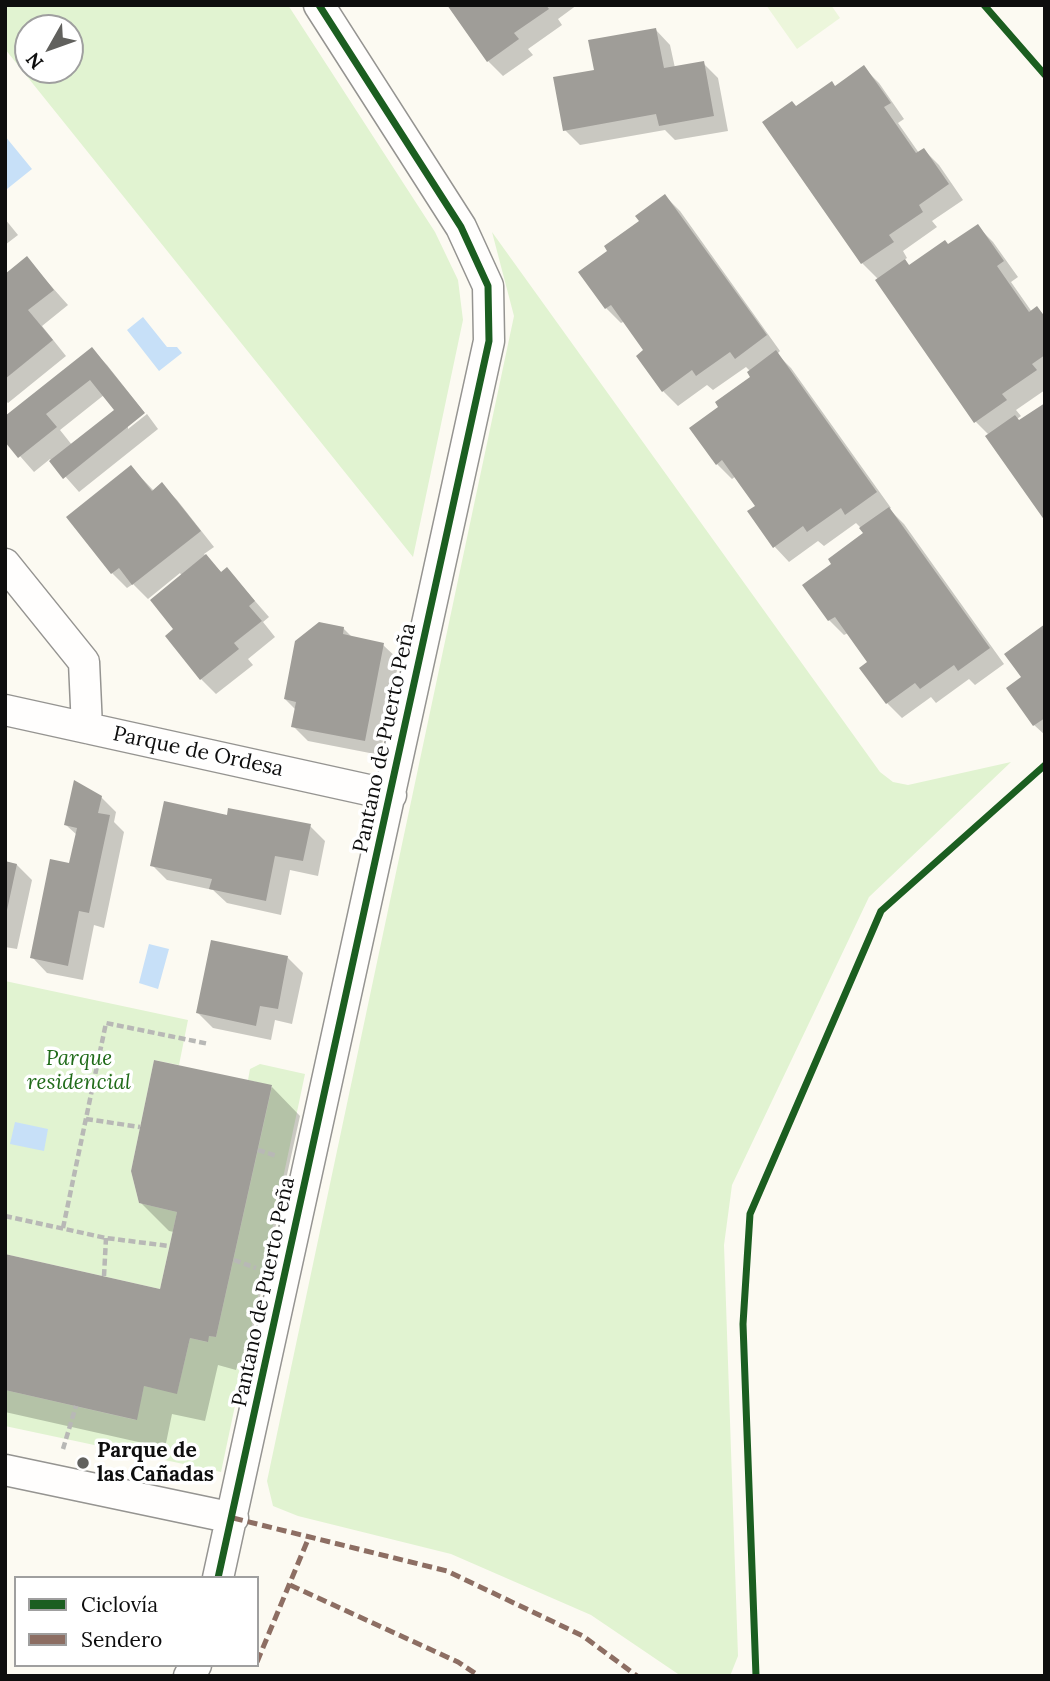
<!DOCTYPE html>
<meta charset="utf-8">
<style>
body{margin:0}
#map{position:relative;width:1050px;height:1681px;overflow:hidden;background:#fcfaf2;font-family:Lora,serif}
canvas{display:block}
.frame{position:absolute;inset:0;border:7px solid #0e0e0e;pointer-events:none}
.legend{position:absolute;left:14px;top:1576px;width:245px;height:91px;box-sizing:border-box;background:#fff;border:2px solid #9f9f9f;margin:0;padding:9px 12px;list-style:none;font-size:21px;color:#0e0e0e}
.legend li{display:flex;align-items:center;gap:14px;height:35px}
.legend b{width:35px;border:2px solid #9f9f9f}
.north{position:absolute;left:14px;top:14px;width:70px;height:70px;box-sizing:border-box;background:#fff;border:2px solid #9f9f9f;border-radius:50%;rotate:230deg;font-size:19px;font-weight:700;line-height:28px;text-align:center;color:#0e0e0e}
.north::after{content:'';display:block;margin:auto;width:24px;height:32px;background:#61615e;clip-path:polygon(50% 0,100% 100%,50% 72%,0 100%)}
</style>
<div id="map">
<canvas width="1050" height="1681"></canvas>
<div class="frame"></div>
<ul class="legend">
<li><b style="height:9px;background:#1b5e20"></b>Ciclovía</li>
<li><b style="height:9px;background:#8d6e63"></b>Sendero</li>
</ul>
<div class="north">N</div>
</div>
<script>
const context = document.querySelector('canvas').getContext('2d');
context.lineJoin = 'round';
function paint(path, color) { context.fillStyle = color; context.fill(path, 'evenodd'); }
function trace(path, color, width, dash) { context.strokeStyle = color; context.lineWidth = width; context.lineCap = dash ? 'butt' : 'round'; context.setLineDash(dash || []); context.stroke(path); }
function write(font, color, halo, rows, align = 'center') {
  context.font = font + ' Lora,serif'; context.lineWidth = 7; context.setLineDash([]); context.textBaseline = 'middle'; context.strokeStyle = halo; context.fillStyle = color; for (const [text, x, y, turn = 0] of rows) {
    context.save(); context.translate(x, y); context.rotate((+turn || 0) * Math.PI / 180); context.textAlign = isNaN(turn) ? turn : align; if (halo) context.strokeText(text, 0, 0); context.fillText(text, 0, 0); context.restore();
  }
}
paint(new Path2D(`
 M 5,5 L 288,5 L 435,232 L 458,280 L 463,320 L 413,557 L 5,49 ZM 28,28 L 70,28 L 70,70 L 28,70 Z
 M 492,232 L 880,772 L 893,782 L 908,785 L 1011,762 L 869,897 L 732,1185 L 724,1245 L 738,1656 L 730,1676 L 681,1676 L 591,1615 L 451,1554 L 298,1516 L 273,1506 L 267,1481 L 514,316 Z
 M 5,981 L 188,1020 L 179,1065 L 154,1060 L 131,1171 L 139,1203 L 177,1212 L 160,1289 L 5,1254 Z
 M 260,1064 L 305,1074 L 221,1472 L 5,1426 L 5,1390 L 136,1420 L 144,1386 L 177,1393 L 190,1338 L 207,1342 L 209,1336 L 216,1337 L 272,1086 L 248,1080 L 250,1069 Z`), '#e1f3d1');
paint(new Path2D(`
 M 766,5 L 831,5 L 840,18 L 797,49 Z`), '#ecf6db');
paint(new Path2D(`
 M 5,136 L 32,169 L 7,189 L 5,186 L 7,177 L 5,175 Z
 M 143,317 L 167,347 L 177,347 L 182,353 L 159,371 L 127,330 Z
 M 149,944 L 169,949 L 158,989 L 139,983 Z
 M 15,1122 L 48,1129 L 44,1151 L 10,1144 Z`), '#c7e0f8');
paint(new Path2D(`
 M 449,5 L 577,5 L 558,19 L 562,25 L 528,49 L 533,55 L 503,76 L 488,61 Z
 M 655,29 L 670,45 L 675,68 L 703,63 L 718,78 L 728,131 L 675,140 L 665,130 L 580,145 L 565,130 Z
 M 864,68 L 879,83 L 904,119 L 898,123 L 919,153 L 924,150 L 939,165 L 963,200 L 932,221 L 937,227 L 903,251 L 907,258 L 904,260 L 910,266 L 949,246 L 977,226 L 993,242 L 1018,277 L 1011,282 L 1032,312 L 1037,309 L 1045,316 L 1045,390 L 1016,410 L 1021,416 L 1017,419 L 1020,422 L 1045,518 L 989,435 L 976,422 L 879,280 L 862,263 L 796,107 L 836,87 Z
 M 665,196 L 680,211 L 780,351 L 777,354 L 791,368 L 891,508 L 889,509 L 904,524 L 1004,664 L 975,685 L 969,679 L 936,703 L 931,697 L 902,718 L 887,703 L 870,663 L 848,633 L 844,635 L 829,620 L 804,585 L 833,564 L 865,534 L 860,527 L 856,523 L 824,546 L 818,541 L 789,562 L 774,546 L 757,506 L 736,476 L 732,479 L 717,464 L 721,407 L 753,377 L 750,371 L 746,367 L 713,390 L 707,385 L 678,406 L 663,391 L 646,350 L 625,321 L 621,323 L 606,308 L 610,252 Z
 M 5,219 L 18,235 L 5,245 Z
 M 27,259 L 68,305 L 42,326 L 66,356 L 8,403 L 5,400 L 5,276 Z
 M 92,350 L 107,365 L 144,412 L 128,425 L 128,429 L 147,414 L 158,429 L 79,492 L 50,459 L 34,472 L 5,439 ZM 104,395 L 116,410 L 72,445 L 60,430 Z
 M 131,467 L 154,491 L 162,485 L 177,500 L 214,547 L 204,554 L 222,573 L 227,569 L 269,617 L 263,622 L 275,637 L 248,659 L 253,665 L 216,694 L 201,679 L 176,629 L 182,576 L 180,573 L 148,599 L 133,584 L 127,588 L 112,573 L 68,517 Z
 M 1045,626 L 1045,735 L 1034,725 L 1023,678 Z
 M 343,628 L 353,638 L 383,645 L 399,660 L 380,755 L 308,741 L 293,726 L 296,710 L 285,699 Z
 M 101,797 L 116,812 L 114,822 L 124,832 L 104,928 L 94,925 L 83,980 L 47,973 L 32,957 L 71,865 L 77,835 L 66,825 Z
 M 228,817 L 310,826 L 325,841 L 318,876 L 290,870 L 281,915 L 227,903 L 213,890 L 167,880 L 152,865 Z
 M 5,860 L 9,864 L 17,865 L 32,880 L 17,949 L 5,947 Z
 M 287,957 L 303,973 L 292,1024 L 275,1020 L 271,1040 L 213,1028 L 198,1013 Z
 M 272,1087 L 300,1116 L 245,1365 L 238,1363 L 236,1370 L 218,1365 L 205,1421 L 172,1414 L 165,1448 L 5,1412 L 5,1255 L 161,1291 L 174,1232 L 169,1231 L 140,1202 Z`), '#0003');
paint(new Path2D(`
 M 447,5 L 546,5 L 549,9 L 514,33 L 519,39 L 487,62 Z
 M 656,28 L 664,68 L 704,61 L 714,116 L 659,126 L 656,114 L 563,131 L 553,77 L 594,70 L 588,40 Z
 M 864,65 L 891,103 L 884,107 L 916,153 L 924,148 L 949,184 L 919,205 L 923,212 L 889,235 L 894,242 L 861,264 L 762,122 L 792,101 L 796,106 L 832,81 L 835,86 Z
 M 665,194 L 767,335 L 735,359 L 730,352 L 696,376 L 692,370 L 662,392 L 636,356 L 643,350 L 611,305 L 605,309 L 578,272 L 607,251 L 604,246 L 639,221 L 635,216 Z
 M 978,224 L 1004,261 L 997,266 L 1029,312 L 1037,306 L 1045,317 L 1045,355 L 1032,364 L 1037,370 L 1002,394 L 1007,400 L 974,423 L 875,280 L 905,259 L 909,265 L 945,240 L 948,244 Z
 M 27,256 L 54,290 L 28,310 L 53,340 L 5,379 L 5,274 Z
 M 92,347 L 145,413 L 63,479 L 49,461 L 114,410 L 90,380 L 46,414 L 57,427 L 18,458 L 5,442 L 5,416 Z
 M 776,350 L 877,492 L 845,515 L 841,508 L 807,532 L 803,526 L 773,548 L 747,511 L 755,506 L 722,460 L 716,465 L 689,428 L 718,407 L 715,402 L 750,377 L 747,372 Z
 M 1045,403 L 1045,521 L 985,436 L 1015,415 L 1019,420 Z
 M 131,465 L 152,491 L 162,482 L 201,531 L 132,585 L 119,568 L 111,574 L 66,517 Z
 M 889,507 L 990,648 L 958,671 L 954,665 L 920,689 L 915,683 L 886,704 L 859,668 L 867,662 L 835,617 L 828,621 L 802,585 L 831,564 L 828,559 L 863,533 L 859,528 Z
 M 206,554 L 221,572 L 227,567 L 255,601 L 249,606 L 262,621 L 234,643 L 239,649 L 200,680 L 165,636 L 173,629 L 150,600 Z
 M 319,622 L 344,627 L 343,634 L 384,643 L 365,741 L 291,727 L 296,702 L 284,699 L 295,641 Z
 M 1045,624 L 1045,718 L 1033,726 L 1006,688 L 1021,677 L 1004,654 Z
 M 74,780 L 102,796 L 98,813 L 110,815 L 89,913 L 79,911 L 68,966 L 30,958 L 50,859 L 69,863 L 77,828 L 64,825 Z
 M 164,801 L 227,815 L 228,808 L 311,824 L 303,861 L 275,856 L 266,901 L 209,889 L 212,879 L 150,866 Z
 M 5,861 L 17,864 L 6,915 L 5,914 Z
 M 211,940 L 288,956 L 278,1009 L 260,1006 L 256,1026 L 196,1013 Z
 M 154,1060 L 272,1085 L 216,1337 L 209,1336 L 208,1342 L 190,1338 L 177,1394 L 144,1386 L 137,1420 L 5,1390 L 5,1254 L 160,1289 L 177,1212 L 139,1203 L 131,1171 Z`), '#9f9d98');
const minor = new Path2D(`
 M 5,564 L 84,662 L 87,728
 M 5,710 L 391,795
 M 5,1470 L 233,1518
 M 218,1578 L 489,341 L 488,286 L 461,227 L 319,5
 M 189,1676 L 196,1665`);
trace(minor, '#959491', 33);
trace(new Path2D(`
 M 86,1119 L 140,1127
 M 258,1150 L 277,1156
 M 5,1216 L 106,1238 L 169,1246
 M 63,1228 L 106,1023 L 209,1044
 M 234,1260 L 256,1268
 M 104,1276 L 106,1238
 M 63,1449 L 76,1406`), '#b8b8b6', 4.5, [7, 3.5]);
trace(minor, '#fffefd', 30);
trace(new Path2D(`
 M 233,1518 L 447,1571 L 583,1636 L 637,1676
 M 290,1585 L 458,1662 L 479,1676
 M 257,1662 L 309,1537`), '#8d6e63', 5, [10, 5]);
trace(new Path2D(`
 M 984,5 L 1045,75
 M 218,1578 L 489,341 L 488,286 L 461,227 L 319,5
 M 756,1676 L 743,1324 L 750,1214 L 881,911 L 1045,765`), '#1b5e20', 7);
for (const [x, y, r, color] of [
 [83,1463,7,"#61615e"]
]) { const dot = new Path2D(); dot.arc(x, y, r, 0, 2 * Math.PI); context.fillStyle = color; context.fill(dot); trace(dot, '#fff', 2.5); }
write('21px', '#0e0e0e', '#fff', [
 ["Pantano de Puerto Peña",385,738,-78],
 ["Parque de Ordesa",198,752,12],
 ["Pantano de Puerto Peña",264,1292,-78]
]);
write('italic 21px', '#206b19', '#fff', [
 ["Parque",79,1059],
 ["residencial",79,1083]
]);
write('bold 21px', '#0e0e0e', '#fff', [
 ["Parque de",97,1451],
 ["las Cañadas",97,1475]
], 'left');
</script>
